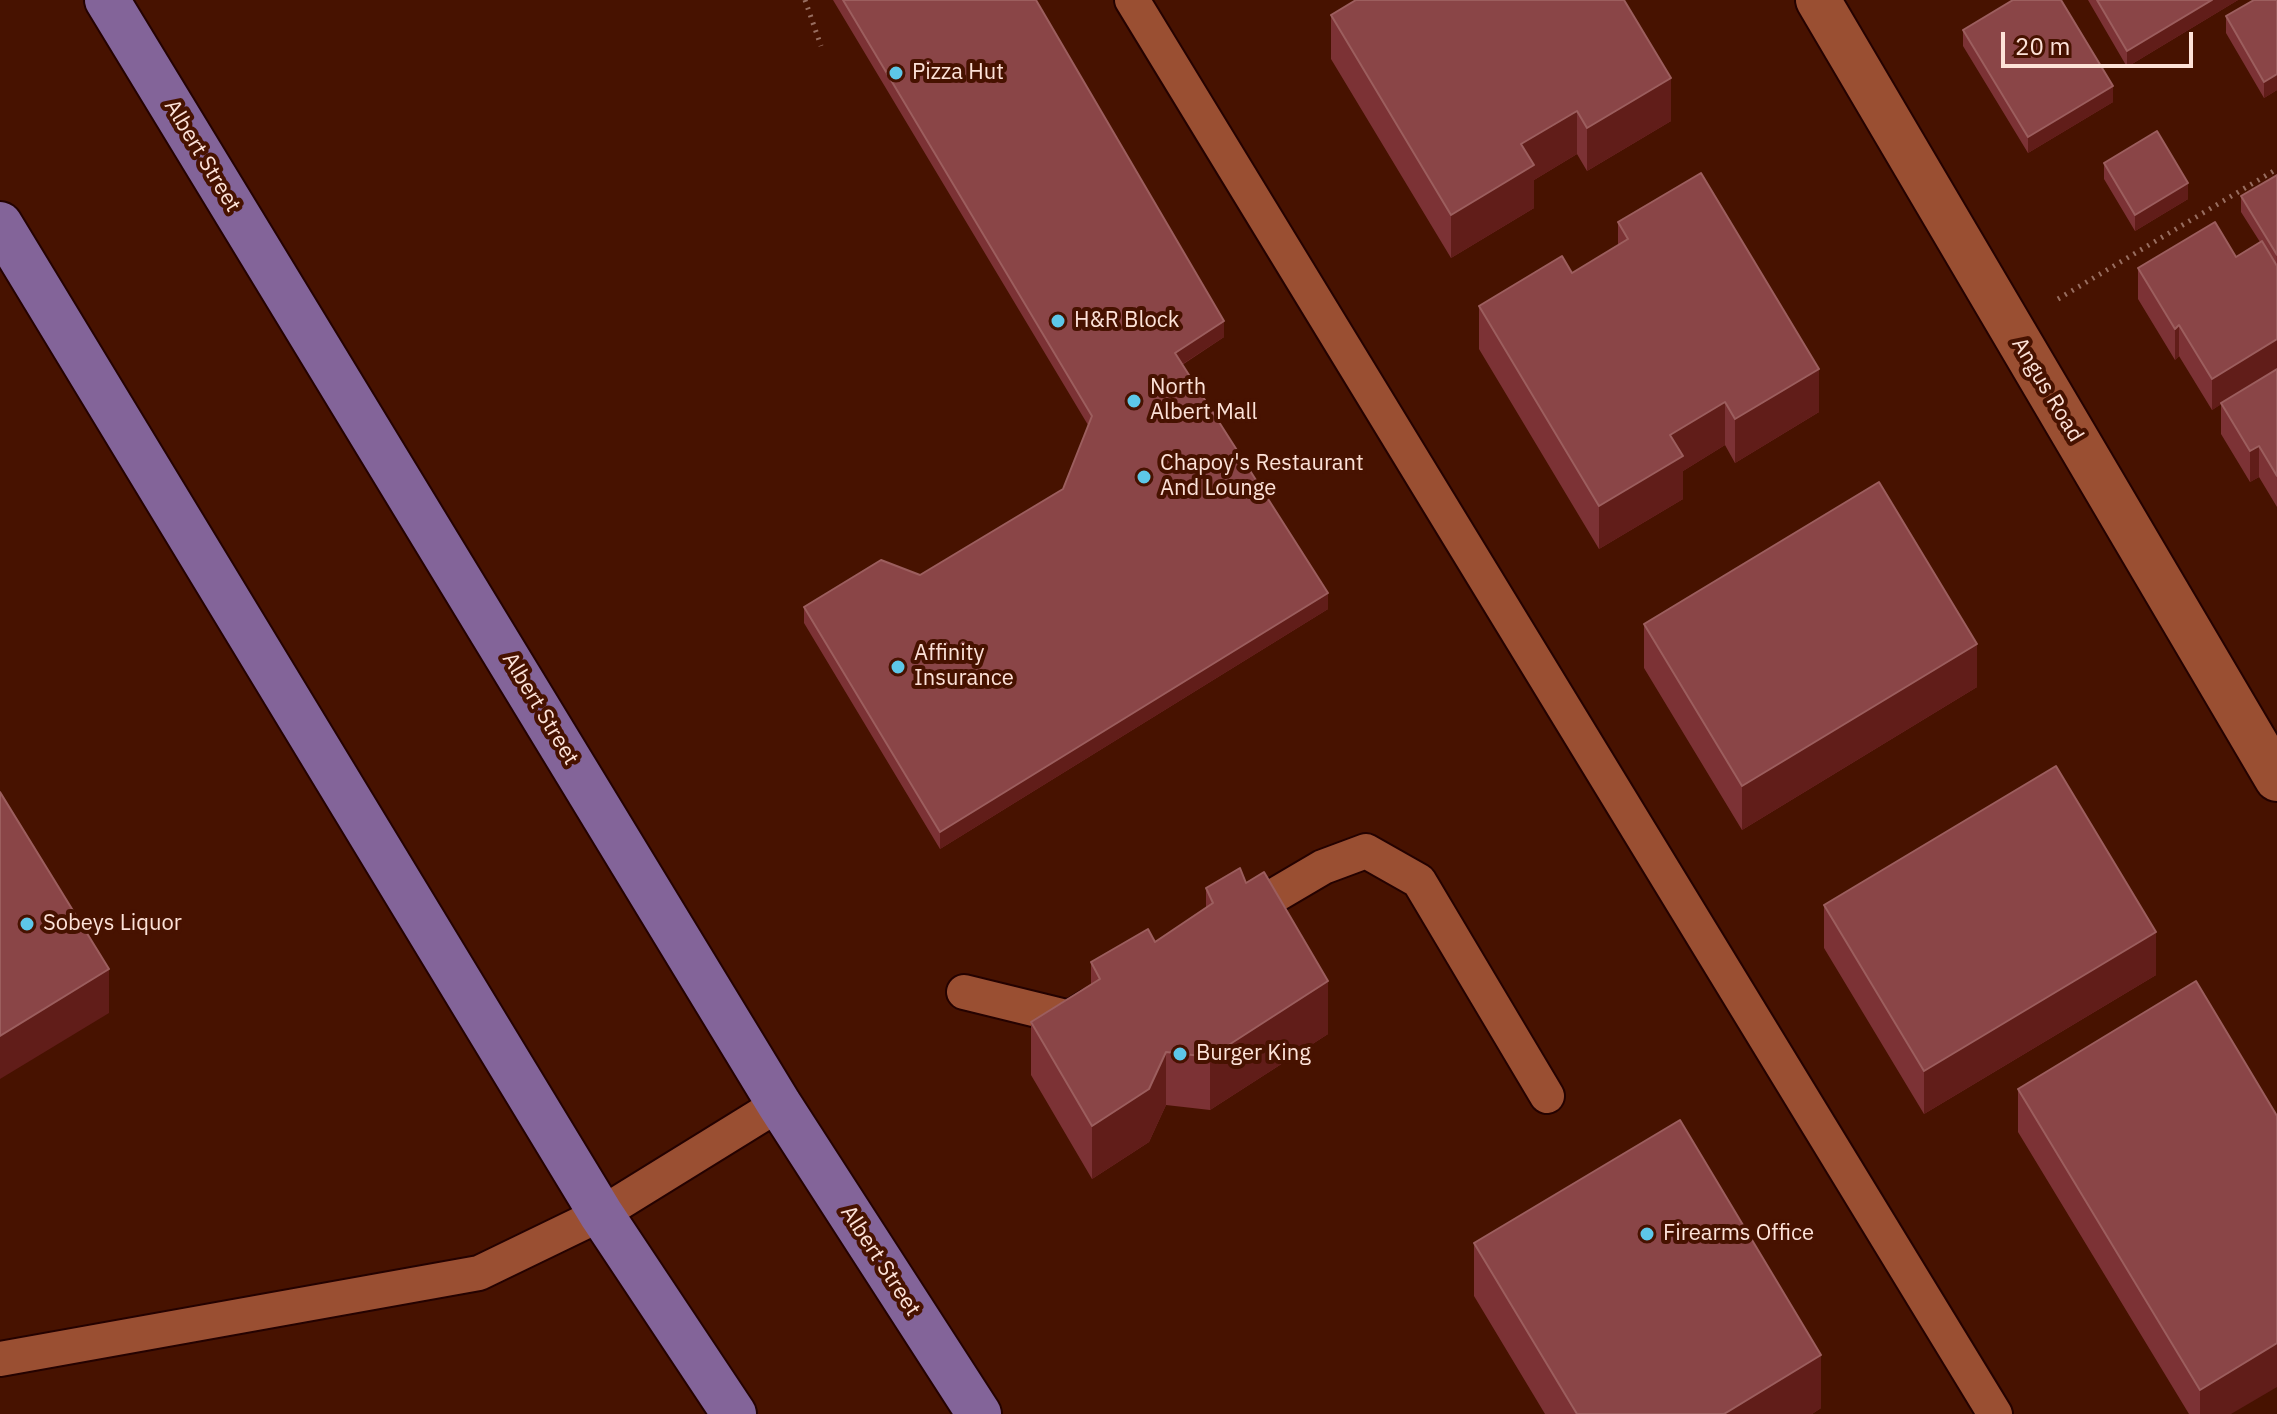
<!DOCTYPE html>
<style>
body{margin:0}
#map{position:relative;width:2277px;height:1414px;overflow:hidden;background:#471200;font-family:"IBM Plex Sans",sans-serif}
canvas{display:block}
.scale{position:absolute;left:2001px;top:32px;width:192px;height:36px;box-sizing:border-box;border:4px solid #fde2d8;border-top:0;padding-left:10px;font-size:24px;line-height:28px;white-space:nowrap;color:#fde2d8;-webkit-text-stroke:6px #471200;paint-order:stroke}
</style>
<div id="map">
<canvas width="2277" height="1414"></canvas>
<div class="scale">20 m</div>
</div>
<script>
const context = document.querySelector('canvas').getContext('2d');
context.lineJoin = 'round';
function trace(path, color, width, dash) { context.strokeStyle = color; context.lineWidth = width; context.lineCap = dash ? 'butt' : 'round'; context.setLineDash(dash || []); context.stroke(path); }
function paint(path, color) { context.fillStyle = color; context.fill(path, 'evenodd'); }
function write(font, color, halo, rows, align = 'center') {
  context.font = font + ' "IBM Plex Sans",sans-serif'; context.lineWidth = 8; context.setLineDash([]); context.textBaseline = 'middle'; context.strokeStyle = halo; context.fillStyle = color; for (const [text, x, y, turn = 0] of rows) {
    context.save(); context.translate(x, y); context.rotate((+turn || 0) * Math.PI / 180); context.textAlign = isNaN(turn) ? turn : align; if (halo) context.strokeText(text, 0, 0); context.fillText(text, 0, 0); context.restore();
  }
}
const lane = new Path2D(`
 M 1132,0 L 1995,1414
 M 1238,917 L 1323,867 L 1366,851 L 1419,881 L 1547,1096
 M 964,992 L 1070,1018 L 1090,1006
 M 0,1359 L 479,1273 L 601,1214 L 779,1104`);
const street = new Path2D(`
 M 1818,0 L 2277,779`);
const primary = new Path2D(`
 M 107,0 L 779,1104 L 979,1414
 M 0,224 L 601,1214 L 734,1414`);
trace(lane, '#240200', 38);
trace(street, '#240200', 48);
trace(primary, '#240200', 48);
trace(new Path2D(`
 M 805,0 L 821,46
 M 2058,299 L 2277,169`), '#986e60', 5, [2, 6]);
trace(lane, '#9a4f32', 34);
trace(street, '#9a4f32', 44);
trace(primary, '#836499', 44);
paint(new Path2D(`
 M 833,0 L 1036,0 L 1224,337 L 1182,365 L 1328,609 L 940,849 L 804,623 L 804,607 L 920,575 L 1063,489 L 1088,425 Z
 M 2088,0 L 2238,0 L 2127,67 Z
 M 2277,0 L 2277,90 L 2264,98 L 2226,33 L 2226,16 Z
 M 1331,15 L 1671,121 L 1587,171 L 1577,154 L 1534,180 L 1534,208 L 1451,258 L 1331,59 Z
 M 1963,30 L 2113,102 L 2028,153 L 1963,46 Z
 M 2104,163 L 2188,199 L 2135,231 L 2104,179 Z
 M 2277,175 L 2277,507 L 2259,477 L 2250,482 L 2221,434 L 2221,404 L 2212,410 L 2179,356 L 2175,360 L 2138,299 L 2138,268 L 2236,257 L 2260,242 L 2241,212 L 2241,196 Z
 M 1618,222 L 1819,412 L 1735,463 L 1725,445 L 1683,471 L 1683,499 L 1599,549 L 1479,349 L 1479,306 L 1572,273 L 1618,245 Z
 M 1644,624 L 1977,687 L 1742,830 L 1644,668 Z
 M 1246,883 L 1328,1034 L 1210,1110 L 1166,1105 L 1149,1142 L 1092,1179 L 1031,1075 L 1031,1022 L 1091,984 L 1091,962 L 1155,942 L 1206,908 L 1206,888 Z
 M 1824,905 L 2156,975 L 1924,1114 L 1824,948 Z
 M 2018,1089 L 2231,1414 L 2189,1414 L 2018,1132 Z
 M 1474,1243 L 1821,1408 L 1812,1414 L 1545,1414 L 1474,1296 Z`), '#7c3235');
paint(new Path2D(`
 M 2212,0 L 2238,0 L 2127,67 L 2127,51 Z
 M 2277,74 L 2277,90 L 2264,98 L 2264,82 Z
 M 1671,78 L 1671,121 L 1587,171 L 1587,128 Z
 M 2113,86 L 2113,102 L 2028,153 L 2028,137 Z
 M 1577,111 L 1577,154 L 1534,180 L 1534,208 L 1451,258 L 1451,215 L 1521,144 Z
 M 2188,183 L 2188,199 L 2135,231 L 2135,215 Z
 M 1224,321 L 1224,337 L 1175,369 L 1175,353 Z
 M 2179,325 L 2179,356 L 2175,360 L 2175,329 Z
 M 2277,339 L 2277,370 L 2212,410 L 2212,379 Z
 M 1819,369 L 1819,412 L 1735,463 L 1735,419 Z
 M 1725,402 L 1725,445 L 1683,471 L 1683,499 L 1599,549 L 1599,506 L 1670,435 Z
 M 2259,446 L 2259,477 L 2250,482 L 2250,451 Z
 M 1328,593 L 1328,609 L 940,849 L 940,832 Z
 M 1977,644 L 1977,687 L 1742,830 L 1742,786 Z
 M 2156,932 L 2156,975 L 1924,1114 L 1924,1071 Z
 M 109,969 L 109,1013 L 0,1079 L 0,1036 Z
 M 1328,981 L 1328,1034 L 1210,1110 L 1210,1057 Z
 M 1166,1052 L 1166,1105 L 1149,1142 L 1092,1179 L 1092,1126 Z
 M 2277,1343 L 2277,1387 L 2231,1414 L 2200,1414 L 2200,1390 Z
 M 1821,1355 L 1821,1408 L 1812,1414 L 1724,1414 Z`), '#611d19');
const building = new Path2D(`
 M 843,0 L 1036,0 L 1224,321 L 1175,353 L 1328,593 L 940,832 L 804,607 L 881,560 L 920,575 L 1063,489 L 1092,416 Z
 M 1356,0 L 1624,0 L 1671,78 L 1587,128 L 1577,111 L 1521,144 L 1534,165 L 1451,215 L 1331,15 Z
 M 2013,0 L 2061,0 L 2113,86 L 2028,137 L 1963,30 Z
 M 2097,0 L 2212,0 L 2127,51 Z
 M 2254,0 L 2277,0 L 2277,74 L 2264,82 L 2226,16 Z
 M 2157,131 L 2188,183 L 2135,215 L 2104,163 Z
 M 1701,173 L 1819,369 L 1735,419 L 1725,402 L 1670,435 L 1683,456 L 1599,506 L 1479,306 L 1562,256 L 1572,273 L 1628,239 L 1618,222 Z
 M 2277,175 L 2277,255 L 2241,196 Z
 M 2215,222 L 2236,257 L 2262,241 L 2277,266 L 2277,339 L 2212,379 L 2179,325 L 2175,329 L 2138,268 Z
 M 2277,369 L 2277,476 L 2259,446 L 2250,451 L 2221,403 Z
 M 1879,482 L 1977,644 L 1742,786 L 1644,624 Z
 M 2056,766 L 2156,932 L 1924,1071 L 1824,905 Z
 M 0,792 L 109,969 L 0,1036 Z
 M 1240,868 L 1246,883 L 1264,872 L 1328,981 L 1210,1057 L 1166,1052 L 1149,1089 L 1092,1126 L 1031,1022 L 1100,979 L 1091,962 L 1148,929 L 1155,942 L 1213,903 L 1206,888 Z
 M 2196,981 L 2277,1116 L 2277,1343 L 2200,1390 L 2018,1089 Z
 M 1680,1120 L 1821,1355 L 1724,1414 L 1577,1414 L 1474,1243 Z`);
paint(building, '#8a4547');
trace(building, '#9c5e5e', 2);
for (const [x, y, r, color] of [
 [896,73,8,"#5dc7e8"],
 [1058,321,8,"#5dc7e8"],
 [1134,401,8,"#5dc7e8"],
 [1144,477,8,"#5dc7e8"],
 [898,667,8,"#5dc7e8"],
 [27,924,8,"#5dc7e8"],
 [1180,1054,8,"#5dc7e8"],
 [1647,1234,8,"#5dc7e8"]
]) { const dot = new Path2D(); dot.arc(x, y, r, 0, 2 * Math.PI); context.fillStyle = color; context.fill(dot); trace(dot, '#471200', 3); }
write('22px', '#fde2d8', '#471200', [
 ["Pizza Hut",912,73],
 ["H&R Block",1074,321],
 ["North",1150,388],
 ["Albert Mall",1150,413],
 ["Chapoy's Restaurant",1160,464],
 ["And Lounge",1160,489],
 ["Affinity",914,654],
 ["Insurance",914,679],
 ["Sobeys Liquor",43,924],
 ["Burger King",1196,1054],
 ["Firearms Office",1663,1234]
], 'left');
write('22px', '#fde2d8', '#471200', [
 ["Albert Street",202,156,59],
 ["Angus Road",2047,390,59],
 ["Albert Street",540,709,59],
 ["Albert Street",880,1261,57]
]);
</script>
